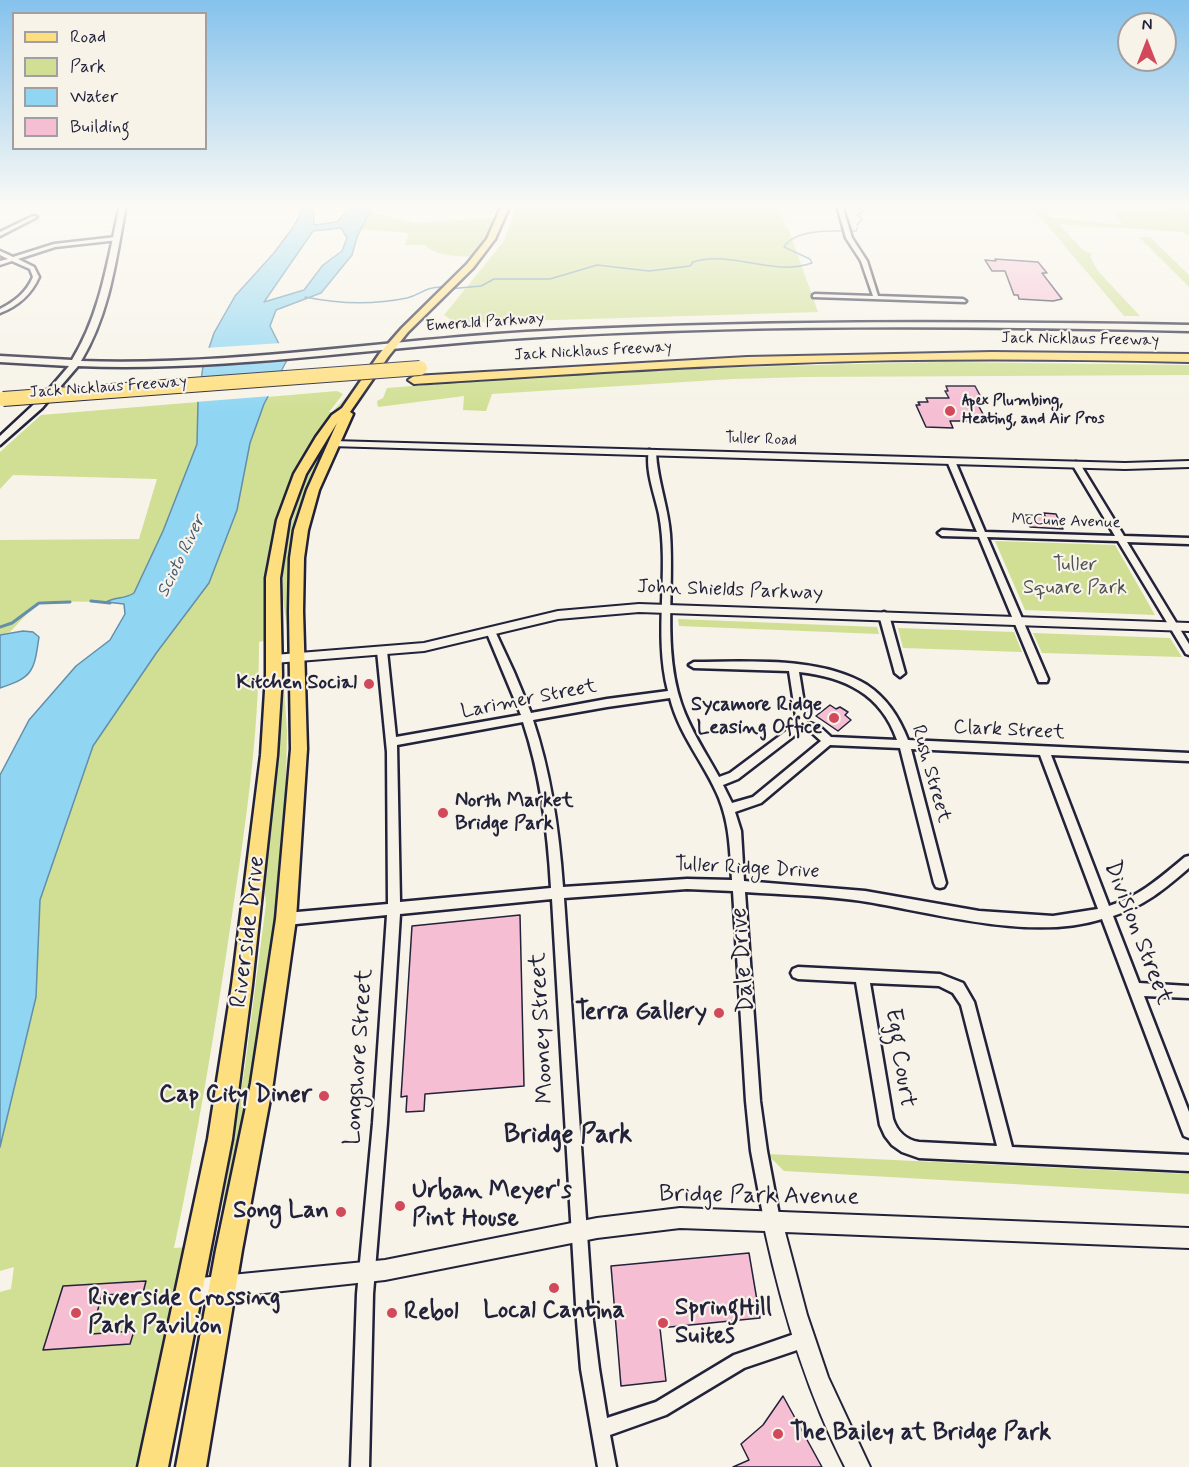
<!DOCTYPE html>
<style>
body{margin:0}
#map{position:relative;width:1189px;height:1467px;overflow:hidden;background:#f7f3e8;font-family:Mynerve,sans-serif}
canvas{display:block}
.legend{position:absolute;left:12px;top:12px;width:195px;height:138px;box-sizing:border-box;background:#f7f3e8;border:2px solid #a29fa3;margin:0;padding:8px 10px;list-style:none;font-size:18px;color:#22223b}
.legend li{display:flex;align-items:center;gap:12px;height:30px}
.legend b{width:30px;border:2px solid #a29fa3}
.north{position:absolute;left:1117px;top:12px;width:60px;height:60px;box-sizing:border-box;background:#f7f3e8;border:2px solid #a29fa3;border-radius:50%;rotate:0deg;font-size:16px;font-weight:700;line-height:24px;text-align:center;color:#22223b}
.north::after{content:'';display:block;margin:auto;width:21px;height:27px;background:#d1495b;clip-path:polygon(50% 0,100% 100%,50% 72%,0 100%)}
</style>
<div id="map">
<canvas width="1189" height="1467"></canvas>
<ul class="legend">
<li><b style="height:8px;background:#fedf80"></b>Road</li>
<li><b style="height:16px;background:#d0df93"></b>Park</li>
<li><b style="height:16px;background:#90d6f2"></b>Water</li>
<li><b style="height:16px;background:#f6bed3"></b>Building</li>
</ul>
<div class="north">N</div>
</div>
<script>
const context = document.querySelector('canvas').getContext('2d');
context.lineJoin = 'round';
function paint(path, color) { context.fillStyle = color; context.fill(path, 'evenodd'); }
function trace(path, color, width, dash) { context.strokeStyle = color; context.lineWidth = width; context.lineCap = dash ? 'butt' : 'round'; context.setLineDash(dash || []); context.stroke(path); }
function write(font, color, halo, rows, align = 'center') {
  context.font = font + ' Mynerve,sans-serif'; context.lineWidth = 4.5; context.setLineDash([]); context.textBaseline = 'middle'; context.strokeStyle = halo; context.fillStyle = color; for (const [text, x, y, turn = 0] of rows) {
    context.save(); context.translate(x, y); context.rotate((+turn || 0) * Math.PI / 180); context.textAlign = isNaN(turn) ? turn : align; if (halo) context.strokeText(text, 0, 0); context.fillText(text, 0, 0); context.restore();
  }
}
paint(new Path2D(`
 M 517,205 L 777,205 L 791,236 L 818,312 L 456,323 L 444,315 L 504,241 Z
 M 1030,205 L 1044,205 L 1050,217 L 1123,225 L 1112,212 L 1173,212 L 1166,205 L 1189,205 L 1189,237 L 1183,232 L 1059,224 L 1083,250 L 1092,254 L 1090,257 L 1098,271 L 1140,316 L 1124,316 Z
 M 370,212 L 416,223 L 502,217 L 477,257 C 462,256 436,257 425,245 L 405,245 L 409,233 L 360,229 Z
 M 1139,237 L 1150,237 L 1189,275 L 1189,287 Z
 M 945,362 L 1189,365 L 1189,375 L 805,377 L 732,379 L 492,394 L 486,411 L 463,410 L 464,396 L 378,407 L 377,401 L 383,398 L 387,388 C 573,371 759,366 945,362 Z
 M 337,391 L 343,394 L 329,412 L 332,412 L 348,395 C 309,448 277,493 270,561 C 267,587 268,614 267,640 L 259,642 C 259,736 245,829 231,922 C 215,1031 197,1139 174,1248 L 189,1247 L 141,1467 L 0,1467 L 0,1292 L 11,1289 L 14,1267 L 0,1271 L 0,1147 L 36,997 L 40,900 L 93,746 L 157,652 L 209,583 L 250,443 L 267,397 Z
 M 198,402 L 197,444 L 163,531 L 134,593 C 125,599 115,597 106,602 L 39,601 L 10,632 L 0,635 L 0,540 L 139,539 L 157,479 L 13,475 L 0,489 L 0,452 L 41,415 Z
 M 335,425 L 337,425 C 301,484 301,558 292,626 L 287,627 L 282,592 L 283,568 L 288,534 L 302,488 L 303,478 Z
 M 995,541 L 1115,545 L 1155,615 L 1025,610 Z
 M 678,619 L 877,627 L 879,634 L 679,626 Z
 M 898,628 L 1014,632 L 1022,652 L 903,648 Z
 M 1033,633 L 1170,638 L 1182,657 L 1042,653 Z
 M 284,687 L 287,731 L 286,784 L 279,873 L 282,899 L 278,940 L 228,1213 L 221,1214 L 245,1066 L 266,904 L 263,874 L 279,688 Z
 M 767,1154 L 1189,1174 L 1189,1194 L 784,1171 Z`), '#d0df93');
const water = new Path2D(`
 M 305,205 L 313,205 L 314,225 L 337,222 L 353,205 L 373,205 L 357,237 L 352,255 L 321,293 L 276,310 L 270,326 L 287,360 L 264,404 L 250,443 L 237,510 L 209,583 L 157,652 L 93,746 L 40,900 L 36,997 L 0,1147 L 0,775 L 29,720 L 76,666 L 110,640 L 125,614 L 124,604 L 106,602 C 115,597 125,599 134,593 L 163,531 L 197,444 L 198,402 L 203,366 L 214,333 L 235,296 L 274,253 L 294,226 ZM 341,228 L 347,238 L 342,251 L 323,265 L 304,290 L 264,302 L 313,231 Z
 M 23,631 L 33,632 L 39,637 C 34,672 33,677 0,688 L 0,635 Z`);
paint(water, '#90d6f2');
trace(water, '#648ea9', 1.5);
paint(new Path2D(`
 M 282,343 L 289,358 L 200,364 L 205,348 Z
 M 277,386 L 271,396 L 195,402 L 196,392 Z`), '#f7f3e8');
trace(new Path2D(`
 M 857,225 L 862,219 L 857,215 L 863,211 L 858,205
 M 449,289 L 481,286 L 494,279 L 550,279 L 597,265 L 649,271 L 690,266 L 693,262 C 734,250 772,277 812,263 L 810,259 L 784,247 C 795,228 836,231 856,231 L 857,228
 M 305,297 C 339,304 373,305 407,298 C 422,294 424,287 442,287`), '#648ea9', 1.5);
trace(new Path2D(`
 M 91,601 L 110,603
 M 0,627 L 12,623 L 39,603 L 70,602`), '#648ea9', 3);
const building = new Path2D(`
 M 995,259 L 1038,262 L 1047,273 L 1042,273 L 1062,299 L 1053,301 L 1019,299 L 1018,295 L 1014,295 L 1005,271 L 992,271 L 985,260 L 996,261 Z
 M 946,386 L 975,386 L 983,401 L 976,401 L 984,416 L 977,421 L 950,421 L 953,428 L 926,427 L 916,405 L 920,405 L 918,402 L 928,402 L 926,398 L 949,398 L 945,391 L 948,391 Z
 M 1044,513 L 1056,514 L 1063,529 L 1030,527 L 1024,515 L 1045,516 Z
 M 830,705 L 836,709 L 840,707 L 848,712 L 845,715 L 851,720 L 838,731 L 816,716 Z
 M 520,915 L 524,1086 L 425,1094 L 424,1111 L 406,1112 L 407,1096 L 401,1097 L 412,926 Z
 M 749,1253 L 760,1318 L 660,1328 L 666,1381 L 621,1386 L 611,1266 Z
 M 146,1281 L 143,1293 L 102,1295 L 91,1334 L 134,1331 L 130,1344 L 43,1350 L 63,1286 Z
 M 783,1396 L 822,1467 L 733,1467 L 749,1460 L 741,1444 L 763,1425 Z`);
paint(building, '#f6bed3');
trace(building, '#22223b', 1.5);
const minor = new Path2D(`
 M 837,205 L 842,205 L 852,238 L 867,261 L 878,296 L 963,299 L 966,301 L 965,302 L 813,297 L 813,295 L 815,294 L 873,296 L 861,261 L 846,238 Z
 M 33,216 L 37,217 L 0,236 L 0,232 Z
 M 116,237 L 118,240 L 55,247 L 18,259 L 34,267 L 39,277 C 31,295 18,306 0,313 L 0,309 C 15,301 26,293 33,277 L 30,269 L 12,261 L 0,265 L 0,261 L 8,259 L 0,255 L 0,251 L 13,257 L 54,244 Z
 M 649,450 L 656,452 C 657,480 668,506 670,534 C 674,590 663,649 681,703 C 690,730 706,753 719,777 L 730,773 L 797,723 L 789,671 L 694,668 L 689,665 L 694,662 C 748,662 819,656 867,685 C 887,698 900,719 908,740 L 1189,753 L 1189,761 L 1051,755 L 1109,906 C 1140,896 1161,877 1185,857 L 1189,856 L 1189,868 C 1163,890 1146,905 1113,916 L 1139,983 L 1189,986 L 1189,998 L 1144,996 L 1189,1112 L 1189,1138 L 1184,1136 L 1182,1131 L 1102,919 C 1033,941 938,914 868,902 C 828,895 785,895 745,892 L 760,1101 L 767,1151 L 780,1220 L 778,1226 L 772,1228 L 766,1226 L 764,1220 L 751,1151 L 746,1101 L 733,891 L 687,889 L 564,898 L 593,1321 L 599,1369 L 607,1418 L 656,1402 L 734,1355 L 803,1331 L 809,1334 L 812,1340 L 809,1346 L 744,1368 L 666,1415 L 610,1435 L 616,1467 L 598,1467 L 581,1369 L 577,1321 L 552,899 L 400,914 L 387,1123 L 373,1294 L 369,1467 L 351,1467 L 357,1294 L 373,1123 L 387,915 L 286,925 L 282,923 L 280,919 L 282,915 L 286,913 L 388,904 L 387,752 L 377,651 L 379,649 L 385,649 L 387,651 L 396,737 L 521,715 L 486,631 L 491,628 L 494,629 L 514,672 L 531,713 L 607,699 L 668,691 C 653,633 670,572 659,514 C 655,495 645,470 649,450 ZM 799,672 C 845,677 881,694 897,740 L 831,737 L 819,726 L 807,722 ZM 670,698 C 679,735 705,764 719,798 C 730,825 730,852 732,880 L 687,879 L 563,887 C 559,830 551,774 533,720 L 607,707 ZM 523,722 C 541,776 548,832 551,888 L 400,902 L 397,745 ZM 803,729 L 811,732 L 821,741 L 753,797 L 732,803 L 723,785 L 738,779 ZM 830,745 L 900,748 L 934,883 L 936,887 L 940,888 L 944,887 L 946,883 L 911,749 L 1040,755 L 1098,909 L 1053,916 L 979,911 L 865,891 L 744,881 L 741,831 L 735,812 L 761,803 Z
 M 948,459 L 955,461 L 985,532 L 1115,536 L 1072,464 L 1076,462 L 1080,464 L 1124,536 L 1189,538 L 1189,544 L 1127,542 L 1189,644 L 1189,655 L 1186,654 L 1118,541 L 987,537 L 1048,679 L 1047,682 L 1039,682 L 979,537 L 942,536 L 938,533 L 942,530 L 977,532 L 947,461 Z
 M 884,612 L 889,615 L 905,673 L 900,677 L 895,673 L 879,615 Z
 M 798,967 L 940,974 L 963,983 L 974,1002 L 1012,1147 L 1189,1155 L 1189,1171 L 919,1158 L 902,1152 L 892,1145 L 885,1136 L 880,1125 L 856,982 L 798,979 L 793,977 L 791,973 L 793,969 ZM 870,983 L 939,986 L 953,993 L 961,1005 L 997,1146 L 919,1142 C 906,1140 897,1131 893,1119 Z`);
const tertiary = new Path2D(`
 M 333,441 L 1125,463 L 1189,461 L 1189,467 L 1125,469 L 330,446 L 328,444 Z
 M 639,604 L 1189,623 L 1189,631 L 639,612 L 558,619 L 424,651 L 274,663 L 268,659 L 274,655 L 424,643 L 558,611 Z
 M 680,1208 L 1189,1228 L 1189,1248 L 785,1232 L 807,1315 L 828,1377 L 870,1467 L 845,1467 C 807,1392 783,1313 765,1231 L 680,1228 L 597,1238 L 385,1280 L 190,1301 L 182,1298 L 179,1290 L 182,1282 L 190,1279 L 385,1260 L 597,1218 Z`);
const secondary = new Path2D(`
 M 120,205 L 126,205 C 116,259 110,313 81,361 C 229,366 378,341 526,332 C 747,320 968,321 1189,325 L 1189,331 C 967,326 745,324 524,338 C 376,347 226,372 78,366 L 42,408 L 0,445 L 0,436 L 45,394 L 69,366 L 0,362 L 0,356 L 72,360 C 101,313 108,258 120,205 Z`);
const primary = new Path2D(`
 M 502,205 L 510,205 L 495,239 L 473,268 L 408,332 L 388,357 L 350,412 L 353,414 L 319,490 L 308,530 L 304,558 L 303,611 L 307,749 L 296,919 L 273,1083 L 242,1250 L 206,1467 L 176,1467 L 216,1250 L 251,1083 L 276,919 L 291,749 L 289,611 L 290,558 L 294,530 L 307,490 L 337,423 L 306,474 L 289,520 L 280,578 L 282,675 L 277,755 L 252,985 L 232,1139 L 168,1467 L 138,1467 L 208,1139 L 232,985 L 261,755 L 266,675 L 266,578 L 277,520 L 294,474 L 316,437 L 332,415 L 342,408 L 380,353 L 402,328 L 467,264 L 487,239 Z`);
const motorway = new Path2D(`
 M 992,352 L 1189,354 L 1189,362 C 1057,359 926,358 794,363 C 667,367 541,376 414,384 L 408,380 L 414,376 L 747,357 Z`);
trace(minor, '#22223b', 5);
trace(tertiary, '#22223b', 4);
trace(secondary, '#22223b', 5);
trace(primary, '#22223b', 5);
trace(motorway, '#22223b', 4);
paint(minor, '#f7f3e8');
paint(tertiary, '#f7f3e8');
paint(secondary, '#f7f3e8');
paint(primary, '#fedf80');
paint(motorway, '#fedf80');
const motorwayBridge = new Path2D(`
 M 3,399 L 420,368`);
trace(motorwayBridge, '#22223b', 16, []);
trace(motorwayBridge, '#fedf80', 14);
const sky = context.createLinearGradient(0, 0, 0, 411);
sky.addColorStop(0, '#85c2ec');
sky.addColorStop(0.5, '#fbfaf5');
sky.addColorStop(1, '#fbfaf500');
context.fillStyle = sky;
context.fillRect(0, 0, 1189, 411);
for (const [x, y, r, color] of [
 [950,411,6,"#d1495b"],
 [369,684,6,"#d1495b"],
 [834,718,6,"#d1495b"],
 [443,813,6,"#d1495b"],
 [719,1013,6,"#d1495b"],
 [324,1096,6,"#d1495b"],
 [400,1206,6,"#d1495b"],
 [341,1212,6,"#d1495b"],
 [554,1288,6,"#d1495b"],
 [76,1313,6,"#d1495b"],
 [392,1313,6,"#d1495b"],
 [663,1323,6,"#d1495b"],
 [778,1434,6,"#d1495b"]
]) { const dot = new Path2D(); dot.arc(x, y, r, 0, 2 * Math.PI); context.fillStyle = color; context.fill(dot); trace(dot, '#f7f3e8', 2); }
write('16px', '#22223b', '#f7f3e8', [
 ["Emerald Parkway",485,323,-4],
 ["Jack Nicklaus Freeway",1080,340,1],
 ["Jack Nicklaus Freeway",593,352,-3],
 ["Jack Nicklaus Freeway",108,388,-4],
 ["Tuller Road",761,440,2],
 ["McCune Avenue",1066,522,2]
]);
write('bold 16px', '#22223b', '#f7f3e8', [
 ["Apex Plumbing,",962,402],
 ["Heating, and Air Pros",962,420]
], 'left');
write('italic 18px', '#435872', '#f7f3e8', [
 ["Scioto River",182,557,-64]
]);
write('20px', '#4e5151', '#f7f3e8', [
 ["Tuller",1075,566],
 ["Square Park",1075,589]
]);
write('20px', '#22223b', '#f7f3e8', [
 ["John Shields Parkway",730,591,2],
 ["Larimer Street",529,700,-11],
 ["Clark Street",1009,731,3],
 ["Rush Street",930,774,74],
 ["Tuller Ridge Drive",747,869,3]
]);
write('bold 20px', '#22223b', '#f7f3e8', [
 ["Kitchen Social",357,684],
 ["Sycamore Ridge",822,706],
 ["Leasing Office",822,729],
 ["North Market",455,802,"left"],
 ["Bridge Park",455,825,"left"]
], 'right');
write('24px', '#22223b', '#f7f3e8', [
 ["Riverside Drive",249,932,-83],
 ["Division Street",1137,933,69],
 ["Dale Drive",744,960,-94],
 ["Mooney Street",543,1028,-93],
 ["Longshore Street",360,1057,-86],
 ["Egg Court",899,1058,81],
 ["Bridge Park Avenue",759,1197,1]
]);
write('bold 24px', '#22223b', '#f7f3e8', [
 ["Terra Gallery",707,1013,"right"],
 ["Cap City Diner",312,1096,"right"],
 ["Urban Meyer's",412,1192],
 ["Pint House",412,1220],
 ["Song Lan",329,1212,"right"],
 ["Riverside Crossing",88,1299],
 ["Park Pavilion",88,1327],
 ["SpringHill",675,1309],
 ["Suites",675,1337],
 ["Local Cantina",554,1312,"center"],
 ["Rebol",404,1313],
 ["The Bailey at Bridge Park",790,1434]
], 'left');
write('bold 26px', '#22223b', '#f7f3e8', [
 ["Bridge Park",568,1137]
]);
</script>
